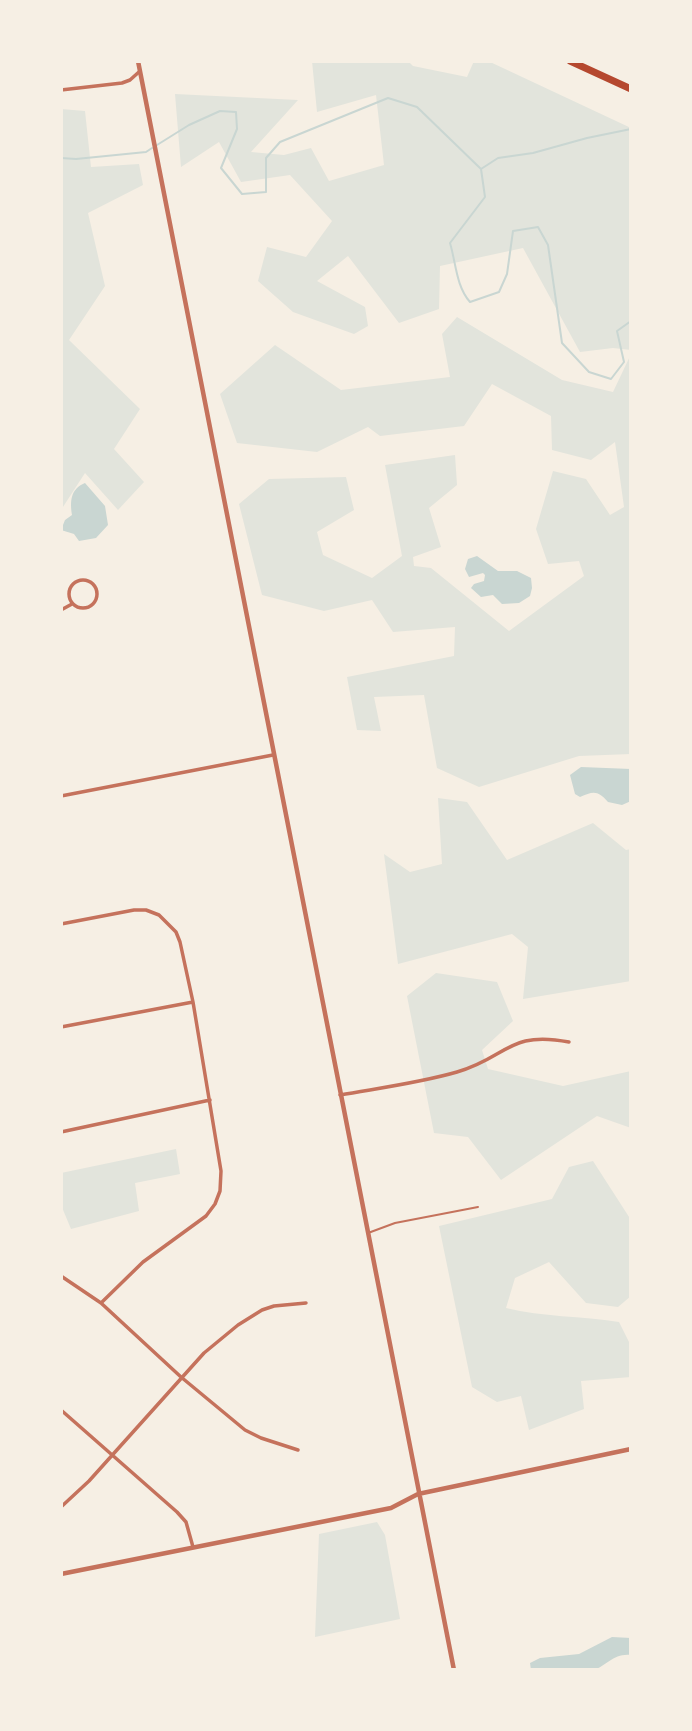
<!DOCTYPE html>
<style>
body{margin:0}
#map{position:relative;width:692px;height:1731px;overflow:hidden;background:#f6efe4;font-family:Rubik,sans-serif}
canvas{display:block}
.frame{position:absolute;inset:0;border:63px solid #f6efe4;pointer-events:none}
</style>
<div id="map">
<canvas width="692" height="1731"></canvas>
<div class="frame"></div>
</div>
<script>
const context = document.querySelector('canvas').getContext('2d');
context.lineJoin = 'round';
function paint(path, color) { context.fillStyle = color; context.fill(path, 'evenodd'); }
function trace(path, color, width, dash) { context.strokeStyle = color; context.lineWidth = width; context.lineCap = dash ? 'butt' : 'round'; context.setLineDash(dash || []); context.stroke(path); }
paint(new Path2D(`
 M 312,61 L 408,61 L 413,66 L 467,77 L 474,61 L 488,61 L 631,128 L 631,350 L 613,348 L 580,352 L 523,248 L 440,266 L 439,309 L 399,323 L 348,256 L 317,281 L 365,307 L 368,326 L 354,334 L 293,312 L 258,281 L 267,247 L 306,257 L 332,221 L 290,175 L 241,182 L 219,142 L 181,167 L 175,94 L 298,100 L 251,152 L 284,155 L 311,148 L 329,181 L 384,165 L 376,95 L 317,112 Z
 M 61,109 L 85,111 L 91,167 L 139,164 L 143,185 L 88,213 L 105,286 L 69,340 L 140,409 L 114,449 L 144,482 L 118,510 L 85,473 L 61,510 Z
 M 457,317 L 562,380 L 613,392 L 631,354 L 631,754 L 579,756 L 479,787 L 437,768 L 424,695 L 374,697 L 381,731 L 357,730 L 347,677 L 454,656 L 455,627 L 393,632 L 372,600 L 324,611 L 262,595 L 239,504 L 269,479 L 346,477 L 354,510 L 317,532 L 323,555 L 372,578 L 402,556 L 385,465 L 455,455 L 457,485 L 429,508 L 441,547 L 413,557 L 414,566 L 431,568 L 509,631 L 584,576 L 579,561 L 548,564 L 536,529 L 553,471 L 586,479 L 610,515 L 624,507 L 615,442 L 591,460 L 552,450 L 551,416 L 492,384 L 464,426 L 380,436 L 368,427 L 317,452 L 237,443 L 220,394 L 275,345 L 341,390 L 450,377 L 442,334 Z
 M 438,798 L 467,802 L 507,860 L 593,823 L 626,850 L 631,849 L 631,981 L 523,999 L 528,947 L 512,934 L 398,964 L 384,854 L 410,872 L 442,864 Z
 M 436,973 L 497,982 L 513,1021 L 482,1050 L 488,1069 L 563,1086 L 631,1071 L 631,1128 L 597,1116 L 501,1180 L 468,1137 L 434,1133 L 407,996 Z
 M 176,1149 L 180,1174 L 135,1183 L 139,1211 L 71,1229 L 61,1205 L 61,1173 Z
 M 593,1161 L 631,1220 L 631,1296 L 618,1307 L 586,1303 L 549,1262 L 515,1278 L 506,1308 C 543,1317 581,1316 619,1322 L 631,1346 L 631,1377 L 581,1381 L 584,1409 L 529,1430 L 521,1396 L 497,1402 L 472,1387 L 439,1226 L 552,1199 L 569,1167 Z
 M 377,1522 L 385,1535 L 400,1619 L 315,1637 L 319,1534 Z`), '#e2e4dc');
paint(new Path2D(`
 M 85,483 L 105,506 L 108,525 L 96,538 L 79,541 L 74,534 L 61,530 L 65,520 L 72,515 C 70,502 70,489 85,483 Z
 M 477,556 L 498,571 L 517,571 L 531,578 L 532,588 L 530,596 L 519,603 L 502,604 L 493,595 L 481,597 L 471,588 L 474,584 L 484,581 L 485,575 L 483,573 L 469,577 L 465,569 L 468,559 Z
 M 581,767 L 631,769 L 631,801 L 622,805 L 608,802 C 598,790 593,791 580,797 L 575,794 L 570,775 Z
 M 612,1637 L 631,1638 L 631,1655 C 614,1653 606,1666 594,1670 C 585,1673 544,1670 531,1670 L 530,1663 L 540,1658 L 579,1654 Z`), '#c9d6d2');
trace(new Path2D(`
 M 157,145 L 189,125 L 220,111 L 236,112 L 237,129 L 221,168 L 242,194 L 266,192 L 266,158 L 280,142 L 388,98 L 417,107 L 481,169 L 485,197 L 450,243 C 456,263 456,286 470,302 L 499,292 L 507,274 L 513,231 L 538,227 L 548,245 L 562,343 L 589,372 L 611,379 L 624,362 L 617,331 L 631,321
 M 61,158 L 76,159 L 146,152 L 152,148
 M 481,169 L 498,158 L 533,153 L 587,138 L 631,129`), '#c9d6d2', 2);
trace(new Path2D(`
 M 368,1233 L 395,1223 L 478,1207`), '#c5725c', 2);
trace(new Path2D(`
 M 61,90 L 122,83 L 130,80 L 140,71
 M69 594a14 14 0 1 1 28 0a14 14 0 1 1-28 0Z
 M 61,610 L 72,604
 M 61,796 L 273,755
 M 61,924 L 134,910 L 146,910 L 159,915 L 176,932 L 180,942 L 193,1002 L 221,1171 L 220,1191 L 215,1204 L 206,1216 L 143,1262 L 101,1303
 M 61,1027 L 193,1002
 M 340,1095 C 379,1088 419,1083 457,1072 C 507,1058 508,1030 569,1042
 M 61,1132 L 210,1100
 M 61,1276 L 101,1303 L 181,1377 L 245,1430 L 261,1438 L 298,1450
 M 61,1410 L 177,1512 L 186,1522 L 193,1547
 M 61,1507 L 89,1481 L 204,1353 L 238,1325 L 262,1310 L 274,1306 L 306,1303`), '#c5725c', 3.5);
trace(new Path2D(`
 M 138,61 L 454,1670
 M 61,1574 L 391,1508 L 418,1494 L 631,1449`), '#c5725c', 4.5);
trace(new Path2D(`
 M 570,61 L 631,89`), '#b5482f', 7);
</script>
